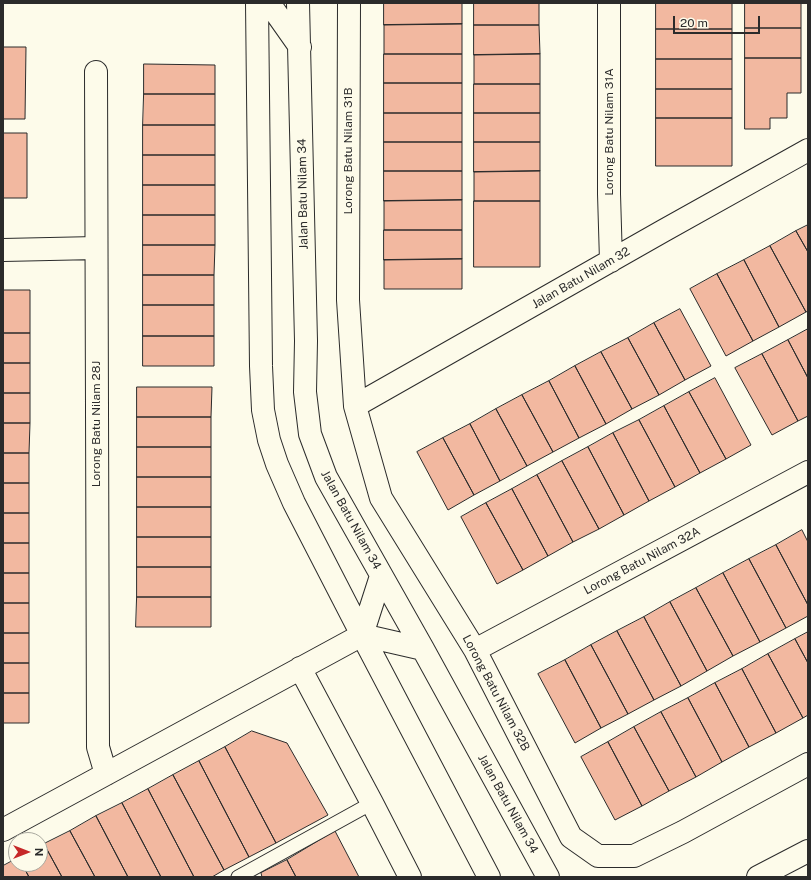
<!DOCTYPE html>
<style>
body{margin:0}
#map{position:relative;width:811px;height:880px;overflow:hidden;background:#fdfbea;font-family:"Public Sans",sans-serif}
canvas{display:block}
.frame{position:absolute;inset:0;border:4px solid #2b2b2b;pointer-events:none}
.north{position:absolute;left:8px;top:832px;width:40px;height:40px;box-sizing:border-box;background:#fdfbea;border:1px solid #a9a89e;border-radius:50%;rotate:90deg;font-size:11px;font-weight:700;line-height:16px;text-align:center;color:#2b2b2b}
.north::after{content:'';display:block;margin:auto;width:14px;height:18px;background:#c62828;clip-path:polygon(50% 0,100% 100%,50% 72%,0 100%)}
.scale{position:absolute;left:673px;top:16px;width:87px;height:18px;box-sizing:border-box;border:2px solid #2b2b2b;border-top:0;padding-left:5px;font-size:12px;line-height:14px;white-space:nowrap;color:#2b2b2b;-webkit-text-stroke:3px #fdfbea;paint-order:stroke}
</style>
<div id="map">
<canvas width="811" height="880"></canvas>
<div class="frame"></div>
<div class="north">N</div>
<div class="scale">20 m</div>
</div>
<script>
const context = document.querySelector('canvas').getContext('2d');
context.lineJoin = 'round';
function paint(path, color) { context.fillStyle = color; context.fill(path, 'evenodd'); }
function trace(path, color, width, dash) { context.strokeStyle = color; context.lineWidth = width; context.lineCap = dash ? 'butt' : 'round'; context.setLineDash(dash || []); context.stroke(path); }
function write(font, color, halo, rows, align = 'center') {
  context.font = font + ' "Public Sans",sans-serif'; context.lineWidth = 3; context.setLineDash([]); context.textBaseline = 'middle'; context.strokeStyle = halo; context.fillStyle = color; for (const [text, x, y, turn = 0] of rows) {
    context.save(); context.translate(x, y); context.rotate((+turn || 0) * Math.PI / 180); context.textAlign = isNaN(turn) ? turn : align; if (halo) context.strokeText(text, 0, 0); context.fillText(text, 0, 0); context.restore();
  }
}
const building = new Path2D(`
 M 384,3 L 462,3 L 462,24 L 384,25 Z
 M 474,3 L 539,3 L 539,25 L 474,25 Z
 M 656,3 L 732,3 L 732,29 L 656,29 Z
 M 745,3 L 801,3 L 801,28 L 745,28 Z
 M 462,24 L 462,54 L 384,54 L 384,25 Z
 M 474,25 L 539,25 L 540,54 L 474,55 Z
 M 745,28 L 801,28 L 801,58 L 745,58 Z
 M 656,29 L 732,29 L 732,59 L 656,59 Z
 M 3,47 L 26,47 L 25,119 L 3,119 Z
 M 384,54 L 462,54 L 462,83 L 384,83 Z
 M 540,54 L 540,84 L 474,84 L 474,55 Z
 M 745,58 L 801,58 L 801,93 L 787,93 L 787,118 L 770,118 L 770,129 L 745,129 Z
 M 656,59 L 732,59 L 732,89 L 656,89 Z
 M 144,64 L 215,65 L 215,94 L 144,94 Z
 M 384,83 L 462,83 L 462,113 L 384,113 Z
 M 474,84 L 540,84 L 540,113 L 474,113 Z
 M 656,89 L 732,89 L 732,118 L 656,118 Z
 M 144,94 L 215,94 L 215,125 L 143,125 Z
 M 384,113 L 462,113 L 462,142 L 384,142 Z
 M 474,113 L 540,113 L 540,142 L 474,142 Z
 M 656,118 L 732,118 L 732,166 L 656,166 Z
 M 143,125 L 215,125 L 215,155 L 143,155 Z
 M 3,133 L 27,133 L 27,198 L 3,198 Z
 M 384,142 L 462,142 L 462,171 L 384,171 Z
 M 474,142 L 540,142 L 540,171 L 474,172 Z
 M 143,155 L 215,155 L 215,185 L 143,185 Z
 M 384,171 L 462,171 L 462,200 L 384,201 Z
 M 540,171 L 540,201 L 474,201 L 474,172 Z
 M 143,185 L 215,185 L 215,215 L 143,215 Z
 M 462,200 L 462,230 L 384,230 L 384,201 Z
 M 474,201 L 540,201 L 540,267 L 474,267 Z
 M 143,215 L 215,215 L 215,245 L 143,245 Z
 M 808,225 L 808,252 L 796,231 Z
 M 384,230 L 462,230 L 462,259 L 384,260 Z
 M 796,231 L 808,252 L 808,311 L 806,312 L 770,246 Z
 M 143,245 L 215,245 L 214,275 L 143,275 Z
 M 770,246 L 806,312 L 779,327 L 744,260 Z
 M 462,259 L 462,289 L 384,289 L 384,260 Z
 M 744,260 L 779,327 L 753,341 L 717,274 Z
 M 717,274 L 753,341 L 726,356 L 690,289 Z
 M 143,275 L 214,275 L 214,305 L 143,305 Z
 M 3,290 L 30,290 L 30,333 L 3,333 Z
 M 143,305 L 214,305 L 214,336 L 143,336 Z
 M 680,309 L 711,366 L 685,380 L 654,323 Z
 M 654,323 L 685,380 L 659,395 L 628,338 Z
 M 808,329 L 808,378 L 788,340 Z
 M 3,333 L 30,333 L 30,363 L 3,363 Z
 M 143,336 L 214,336 L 214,366 L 143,366 Z
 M 628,338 L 659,395 L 632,409 L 601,352 Z
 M 788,340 L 808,378 L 808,416 L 798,421 L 762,354 Z
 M 601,352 L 632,409 L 606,424 L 575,366 Z
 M 762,354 L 798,421 L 772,435 L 735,368 Z
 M 3,363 L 30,363 L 30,393 L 3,393 Z
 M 575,366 L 606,424 L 579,438 L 549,381 Z
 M 715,378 L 751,445 L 726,459 L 689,392 Z
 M 549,381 L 579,438 L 553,452 L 522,395 Z
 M 137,387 L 212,387 L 211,417 L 137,417 Z
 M 689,392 L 726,459 L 700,473 L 664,406 Z
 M 3,393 L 30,393 L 30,423 L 3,423 Z
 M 522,395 L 553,452 L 527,466 L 496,409 Z
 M 664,406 L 700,473 L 675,487 L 639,420 Z
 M 496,409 L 527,466 L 500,481 L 470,424 Z
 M 137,417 L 211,417 L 211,447 L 137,447 Z
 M 639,420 L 675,487 L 649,501 L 613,433 Z
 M 3,423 L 30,423 L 29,453 L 3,453 Z
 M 470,424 L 500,481 L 474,495 L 443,438 Z
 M 613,433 L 649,501 L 624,515 L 588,447 Z
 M 443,438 L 474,495 L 448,510 L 417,452 Z
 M 137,447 L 211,447 L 211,477 L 137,477 Z
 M 588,447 L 624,515 L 599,529 L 562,461 Z
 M 3,453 L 29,453 L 29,483 L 3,483 Z
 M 562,461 L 599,529 L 573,542 L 537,475 Z
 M 537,475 L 573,542 L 548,556 L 512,489 Z
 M 137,477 L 211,477 L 211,507 L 137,507 Z
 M 3,483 L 29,483 L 29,513 L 3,513 Z
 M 512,489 L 548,556 L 523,570 L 486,503 Z
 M 486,503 L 523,570 L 497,584 L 461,517 Z
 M 137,507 L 211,507 L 211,537 L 137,537 Z
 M 3,513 L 29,513 L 29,543 L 3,543 Z
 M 802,530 L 808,542 L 808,605 L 776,545 Z
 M 137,537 L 211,537 L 211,567 L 137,567 Z
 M 3,543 L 29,543 L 29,573 L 3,573 Z
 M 776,545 L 808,605 L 808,616 L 786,628 L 749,559 Z
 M 749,559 L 786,628 L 760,642 L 723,573 Z
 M 137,567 L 211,567 L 211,597 L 137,597 Z
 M 3,573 L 29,573 L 29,603 L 3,603 Z
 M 723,573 L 760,642 L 733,656 L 696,588 Z
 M 696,588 L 733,656 L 707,671 L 670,602 Z
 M 137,597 L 211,597 L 211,627 L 136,627 Z
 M 670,602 L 707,671 L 681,686 L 644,617 Z
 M 3,603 L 29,603 L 29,633 L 3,633 Z
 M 644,617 L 681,686 L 654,700 L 617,631 Z
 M 617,631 L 654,700 L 628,714 L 591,645 Z
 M 808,632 L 808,663 L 795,639 Z
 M 3,633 L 29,633 L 29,663 L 3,663 Z
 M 795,639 L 808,663 L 808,715 L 803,718 L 768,654 Z
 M 591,645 L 628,714 L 601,728 L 565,660 Z
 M 768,654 L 803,718 L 776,733 L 742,669 Z
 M 565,660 L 601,728 L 575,743 L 538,674 Z
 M 3,663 L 29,663 L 29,693 L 3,693 Z
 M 742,669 L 776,733 L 749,747 L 715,683 Z
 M 715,683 L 749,747 L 722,762 L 688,698 Z
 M 3,693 L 29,693 L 29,723 L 3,723 Z
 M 688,698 L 722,762 L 696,777 L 661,712 Z
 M 661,712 L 696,777 L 669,791 L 634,727 Z
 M 634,727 L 669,791 L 642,806 L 608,742 Z
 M 252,731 L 287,743 L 328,815 L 276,843 L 225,747 Z
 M 608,742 L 642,806 L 615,820 L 581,757 Z
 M 225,747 L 276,843 L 249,857 L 199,761 Z
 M 199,761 L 249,857 L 224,870 L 173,775 Z
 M 173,775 L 224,870 L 212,877 L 194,877 L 148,789 Z
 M 148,789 L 194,877 L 161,877 L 122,803 Z
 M 122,803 L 161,877 L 128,877 L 96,816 Z
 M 96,816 L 128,877 L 95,877 L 70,831 Z
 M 70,831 L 95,877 L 62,877 L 44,844 Z
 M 335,831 L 359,877 L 296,877 L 287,860 Z
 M 44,844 L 62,877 L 29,877 L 22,864 L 40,864 L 40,846 Z
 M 16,859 L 16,864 L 22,864 L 29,877 L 3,877 L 3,866 Z
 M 287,860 L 296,877 L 262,877 L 261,873 Z`);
paint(building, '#f2b8a0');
trace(building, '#2b2b2b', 1);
const lane = new Path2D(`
 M 238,877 L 372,803`);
const street = new Path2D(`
 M 349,3 L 348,300 L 355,406 L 381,498 L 475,650 L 571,837 L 598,856 L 634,856 L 683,832 L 808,764
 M 609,3 L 609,194 L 611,261
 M 96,72 L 98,747 L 106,774
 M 3,250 L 96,248
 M 355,406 L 663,231 L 808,150
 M 475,650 L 808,472
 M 300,668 L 372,803 L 410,877
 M 3,830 L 362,635`);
const secondary = new Path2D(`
 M 257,3 L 261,366 L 263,410 L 269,440 L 277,464 L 294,503 L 362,635 L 489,877
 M 269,3 L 300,47
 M 298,3 L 306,341 L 305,392 L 310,434 L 326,477 L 423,649 L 548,877
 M 362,635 L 423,649
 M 362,635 L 381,576
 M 758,877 L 808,851`);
trace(lane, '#2b2b2b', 15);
trace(street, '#2b2b2b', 24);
trace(secondary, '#2b2b2b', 24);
trace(lane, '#fdfbea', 13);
trace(street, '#fdfbea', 22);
trace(secondary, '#fdfbea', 22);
write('12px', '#2b2b2b', '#fdfbea', [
 ["Lorong Batu Nilam 31A",609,132,-90],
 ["Lorong Batu Nilam 31B",348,151,-90],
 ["Jalan Batu Nilam 34",303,194,-91],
 ["Jalan Batu Nilam 32",581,278,-30],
 ["Lorong Batu Nilam 28J",96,424,-90],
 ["Jalan Batu Nilam 34",351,520,61],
 ["Lorong Batu Nilam 32A",642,561,-28],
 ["Lorong Batu Nilam 32B",496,693,62],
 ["Jalan Batu Nilam 34",508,804,61]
]);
</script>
